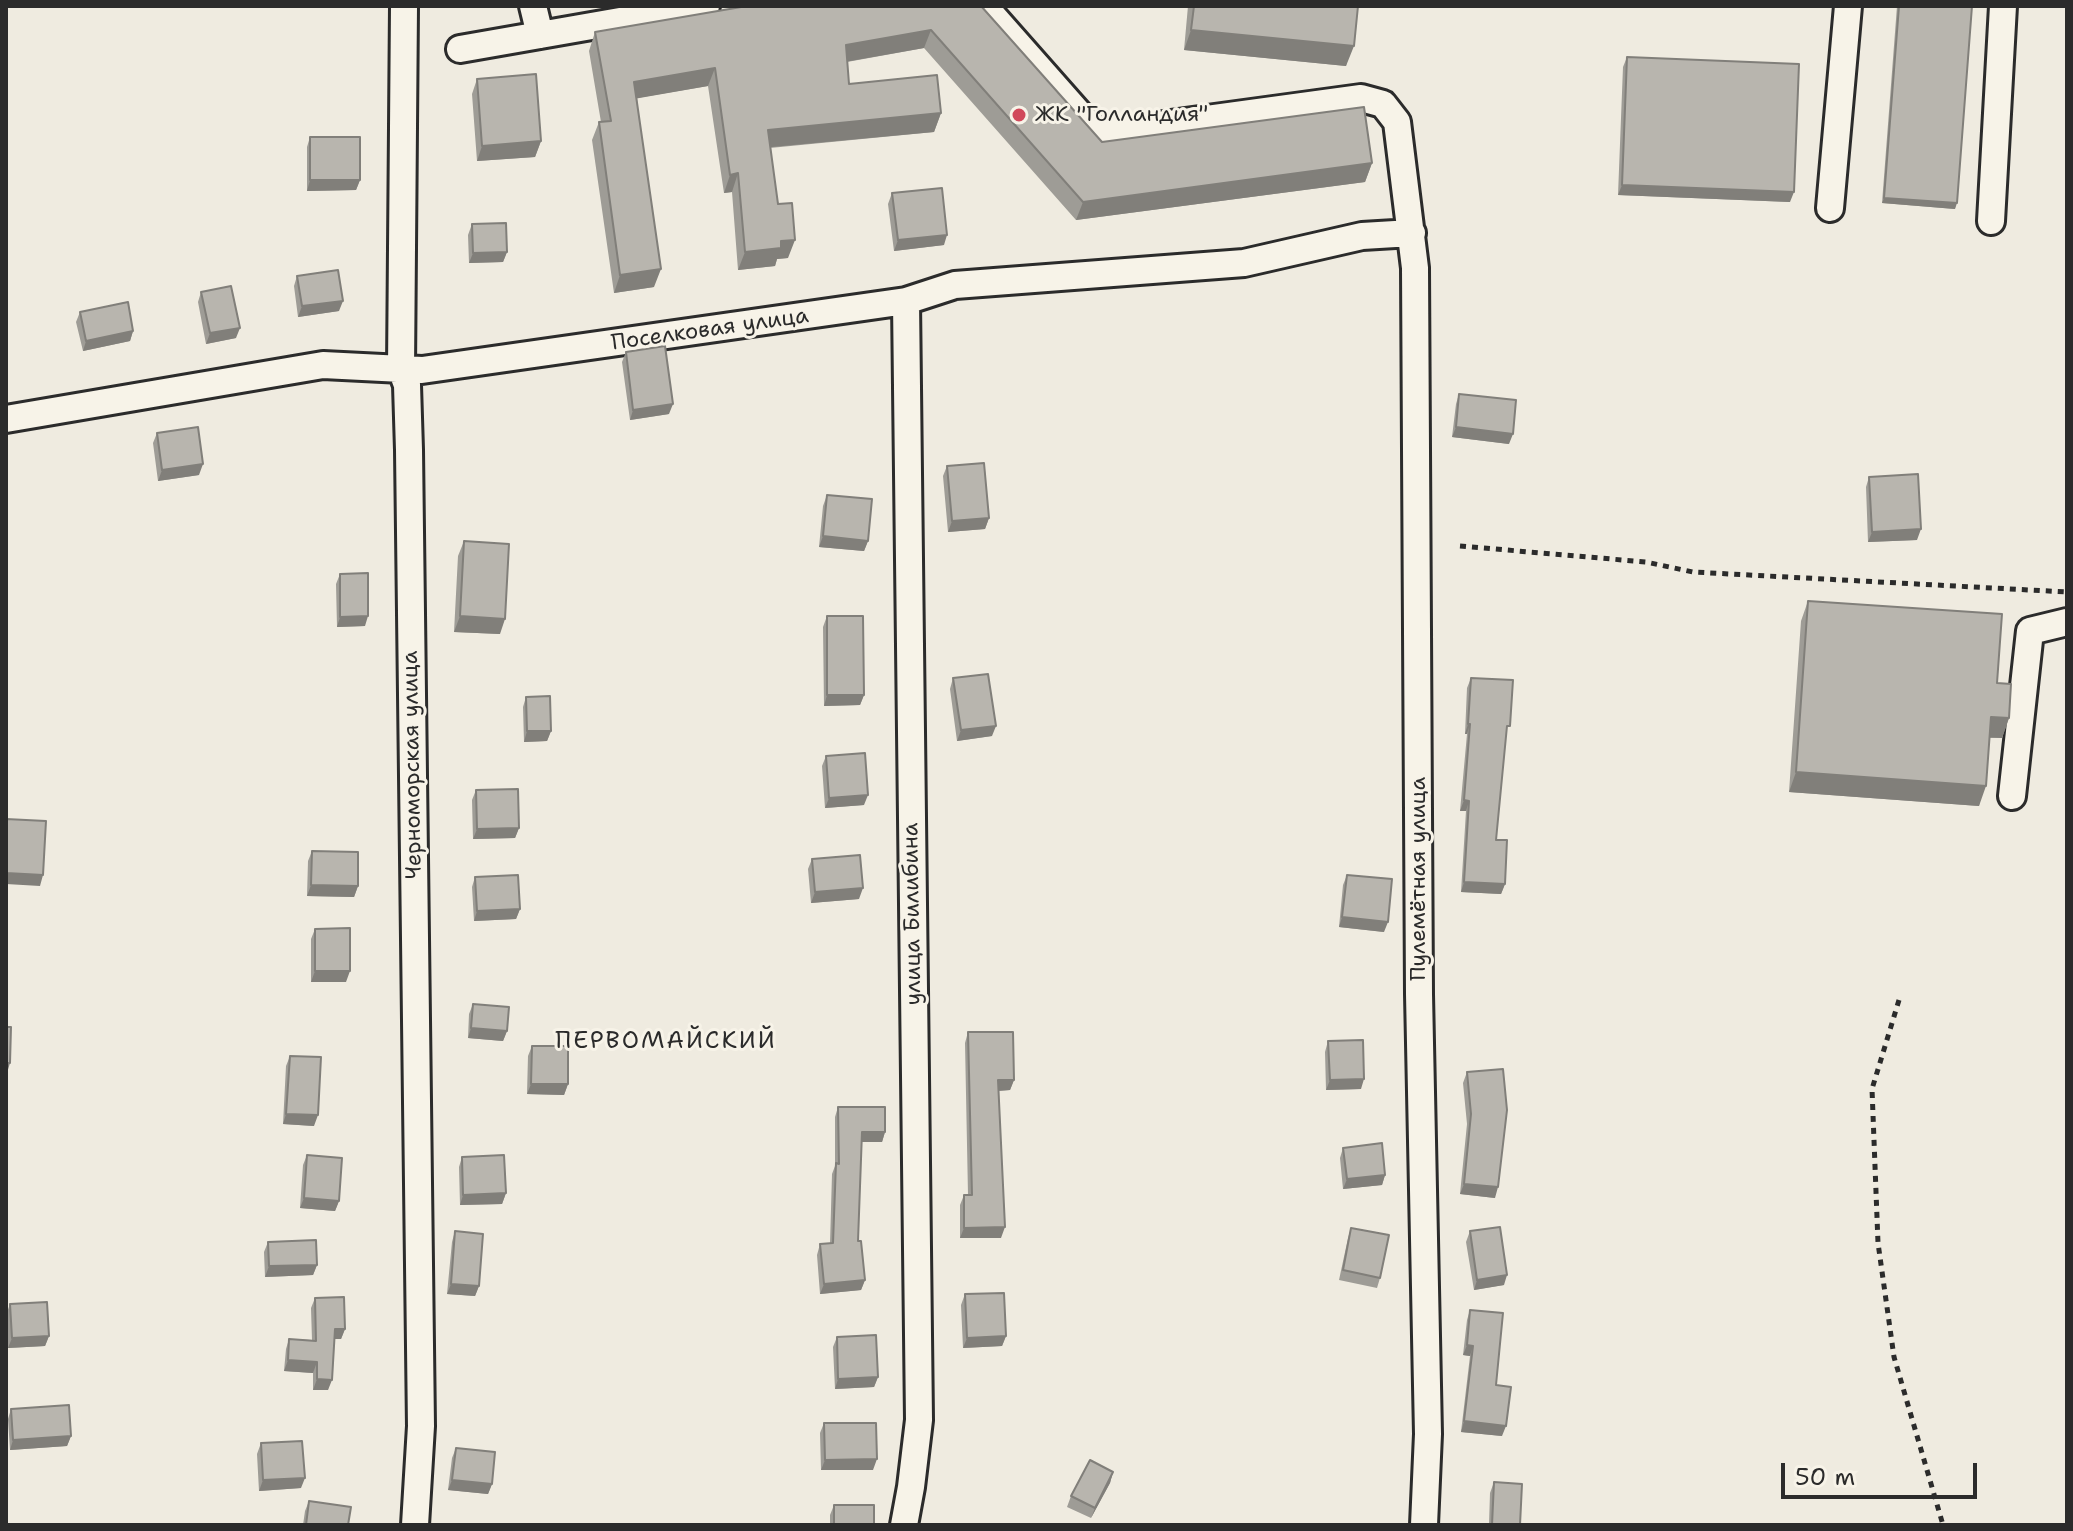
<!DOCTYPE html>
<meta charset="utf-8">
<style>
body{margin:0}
#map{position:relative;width:2073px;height:1531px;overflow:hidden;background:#efebe0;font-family:"Shantell Sans",sans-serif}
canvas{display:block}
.frame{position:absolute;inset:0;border:8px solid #2b2b2b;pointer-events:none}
.scale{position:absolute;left:1781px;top:1463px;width:196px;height:36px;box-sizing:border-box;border:4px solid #2b2b2b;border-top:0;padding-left:10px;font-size:24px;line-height:28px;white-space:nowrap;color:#2b2b2b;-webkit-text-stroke:6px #f7f3e8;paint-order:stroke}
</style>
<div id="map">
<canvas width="2073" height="1531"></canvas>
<div class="frame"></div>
<div class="scale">50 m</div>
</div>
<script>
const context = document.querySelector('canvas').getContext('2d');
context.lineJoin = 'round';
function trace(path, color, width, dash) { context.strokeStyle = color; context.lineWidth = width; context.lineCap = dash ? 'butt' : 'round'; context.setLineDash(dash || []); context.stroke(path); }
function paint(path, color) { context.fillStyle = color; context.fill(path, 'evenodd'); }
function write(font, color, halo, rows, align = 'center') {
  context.font = font + ' "Shantell Sans",sans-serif'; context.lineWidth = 6; context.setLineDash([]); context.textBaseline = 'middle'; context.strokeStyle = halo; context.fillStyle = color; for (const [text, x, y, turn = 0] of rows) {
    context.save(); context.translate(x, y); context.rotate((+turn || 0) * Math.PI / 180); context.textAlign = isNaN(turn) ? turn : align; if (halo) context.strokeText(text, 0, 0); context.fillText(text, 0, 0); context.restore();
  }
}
const minor = new Path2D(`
 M 404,6 L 401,369 L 407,385 L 409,450 L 421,1426 L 415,1525
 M 533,6 L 540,35
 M 984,6 L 1097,134 L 1361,98 L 1383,104 L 1397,122 L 1415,268 L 1419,994 L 1428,1434 L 1424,1525
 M 460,49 L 706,6
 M 1830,208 L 1848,6
 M 1991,221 L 2003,6
 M 6,419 L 323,365 L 422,370 L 906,301 L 955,285 L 1244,263 L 1362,236 L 1412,233
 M 2012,796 L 2030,631 L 2067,622
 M 904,1525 L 911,1487 L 919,1420 L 906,301`);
trace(minor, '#2b2b2b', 32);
trace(new Path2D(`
 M 1460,546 L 1646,562 L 1693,572 L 2067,592
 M 1899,1000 L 1872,1089 L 1878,1243 L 1894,1357 L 1943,1525`), '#2b2b2b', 5, [6, 6]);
trace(minor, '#f7f3e8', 26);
paint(new Path2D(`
 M 981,6 L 1102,142 L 1372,163 L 1365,182 L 1076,220 L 924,48 L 847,62 L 849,84 L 941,113 L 934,132 L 770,148 L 778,204 L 788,258 L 777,259 L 775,266 L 738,270 L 732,192 L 724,193 L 708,86 L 637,98 L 654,287 L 614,293 L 592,140 L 599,122 L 601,122 L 589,51 L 595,32 Z
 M 1188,6 L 1358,6 L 1346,66 L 1184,50 Z
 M 1897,6 L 1972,6 L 1955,209 L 1882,203 Z
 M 1627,57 L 1790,202 L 1618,195 L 1623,67 Z
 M 477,79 L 541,141 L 535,157 L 477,161 L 472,94 Z
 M 310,137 L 360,180 L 356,190 L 307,191 L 307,147 Z
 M 892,193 L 944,245 L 894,251 L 888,204 Z
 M 472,224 L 507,252 L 503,262 L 469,263 L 468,235 Z
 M 297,276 L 339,311 L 298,317 L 294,286 Z
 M 201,292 L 236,338 L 206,344 L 198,302 Z
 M 80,312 L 133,331 L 130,341 L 83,351 L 76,322 Z
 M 626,352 L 669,414 L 630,420 L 622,362 Z
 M 1459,394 L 1509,444 L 1452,437 L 1456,404 Z
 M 157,433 L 199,475 L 158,481 L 153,443 Z
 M 947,466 L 989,518 L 985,529 L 948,532 L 943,476 Z
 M 1869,477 L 1917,540 L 1868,542 L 1866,487 Z
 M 827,495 L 868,541 L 864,551 L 819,547 L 823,506 Z
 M 464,541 L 500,634 L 454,632 L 458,556 Z
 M 340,574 L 365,626 L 337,627 L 336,584 Z
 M 1808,601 L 1997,683 L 2009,718 L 2002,738 L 1990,738 L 1979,806 L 1789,792 L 1801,621 Z
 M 827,616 L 864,695 L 860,705 L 824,706 L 823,627 Z
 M 953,678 L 992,736 L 957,741 L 950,689 Z
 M 1471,678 L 1506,736 L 1496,840 L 1505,884 L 1501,894 L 1461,892 L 1466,811 L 1460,811 L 1467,734 L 1465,734 L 1467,688 Z
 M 526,697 L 551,731 L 547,741 L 524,742 L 523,707 Z
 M 826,756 L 864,805 L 825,808 L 822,766 Z
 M 476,790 L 519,828 L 515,838 L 473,839 L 472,800 Z
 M 312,851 L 358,886 L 354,897 L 307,896 L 308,861 Z
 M 812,859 L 859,899 L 811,903 L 808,869 Z
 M 1347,875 L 1384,932 L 1339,927 L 1343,885 Z
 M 475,877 L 520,909 L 516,919 L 474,921 L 472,887 Z
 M 315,929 L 346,982 L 311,982 L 311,939 Z
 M 473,1004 L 507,1031 L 503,1041 L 468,1038 L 469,1014 Z
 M 968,1032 L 1014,1080 L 1010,1090 L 999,1091 L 1001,1238 L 960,1238 L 960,1205 L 964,1195 L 968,1195 L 965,1043 Z
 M 1328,1041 L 1361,1089 L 1326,1090 L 1325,1052 Z
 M 532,1046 L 568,1084 L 564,1095 L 527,1094 L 528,1056 Z
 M 290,1056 L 314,1126 L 283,1124 L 286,1066 Z
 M 1467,1072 L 1495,1198 L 1460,1194 L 1467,1124 L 1463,1083 Z
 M 838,1107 L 885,1132 L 882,1142 L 861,1142 L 858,1241 L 865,1280 L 861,1290 L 820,1294 L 817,1255 L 820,1244 L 830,1244 L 832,1174 L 835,1166 L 835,1117 Z
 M 1343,1148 L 1385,1175 L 1382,1185 L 1343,1189 L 1340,1158 Z
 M 307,1155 L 339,1201 L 335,1211 L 300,1208 L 303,1165 Z
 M 462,1157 L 506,1193 L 502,1204 L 460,1205 L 459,1167 Z
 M 1351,1228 L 1380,1278 L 1377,1288 L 1339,1280 L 1348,1238 Z
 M 455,1231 L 479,1286 L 475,1296 L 447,1294 L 452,1242 Z
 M 1470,1231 L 1504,1285 L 1474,1290 L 1466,1242 Z
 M 268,1242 L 317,1265 L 313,1275 L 265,1277 L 264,1252 Z
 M 965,1294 L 1006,1336 L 1002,1346 L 963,1348 L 961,1305 Z
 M 315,1298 L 345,1329 L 341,1339 L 335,1339 L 328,1390 L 313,1390 L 313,1373 L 284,1371 L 286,1349 L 289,1339 L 312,1340 L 311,1308 Z
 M 10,1304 L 49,1336 L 45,1346 L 8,1348 L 6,1315 Z
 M 1470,1310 L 1496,1385 L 1502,1436 L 1461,1432 L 1470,1356 L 1463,1355 L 1467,1320 Z
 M 837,1337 L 878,1377 L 874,1387 L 835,1389 L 833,1347 Z
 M 11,1409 L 71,1436 L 67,1446 L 10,1450 L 8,1419 Z
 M 824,1423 L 873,1470 L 821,1470 L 820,1433 Z
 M 261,1443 L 301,1488 L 259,1491 L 257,1454 Z
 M 456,1448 L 492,1484 L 488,1494 L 448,1490 L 452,1458 Z
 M 1113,1472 L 1110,1483 L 1091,1518 L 1067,1507 L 1071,1496 Z
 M 1494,1482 L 1520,1525 L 1489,1525 L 1490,1493 Z
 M 309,1501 L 348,1525 L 303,1525 L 305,1511 Z
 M 834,1505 L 874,1525 L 830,1525 L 830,1515 Z`), '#9e9c96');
paint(new Path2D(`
 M 931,30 L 924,48 L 839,63 L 846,45 Z
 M 1191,30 L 1354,46 L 1346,66 L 1184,50 Z
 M 715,68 L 708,86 L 628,100 L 634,82 Z
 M 941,113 L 934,132 L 761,148 L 768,130 Z
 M 541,141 L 535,157 L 477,161 L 482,146 Z
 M 1372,163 L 1365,182 L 1076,220 L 1083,202 Z
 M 738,173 L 732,192 L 724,193 L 730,175 Z
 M 310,180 L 360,180 L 356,190 L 307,191 Z
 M 1622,185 L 1794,192 L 1790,202 L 1618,195 Z
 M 1884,198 L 1957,203 L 1955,209 L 1882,203 Z
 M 947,235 L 944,245 L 894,251 L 898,240 Z
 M 795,240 L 788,258 L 777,259 L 775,266 L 738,270 L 745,252 L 781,241 Z
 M 507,252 L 503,262 L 469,263 L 473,253 Z
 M 661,269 L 654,287 L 614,293 L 620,275 Z
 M 343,301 L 339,311 L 298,317 L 302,306 Z
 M 240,328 L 236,338 L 206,344 L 210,333 Z
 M 133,331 L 130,341 L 83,351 L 86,341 Z
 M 673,404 L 669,414 L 630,420 L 633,410 Z
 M 1456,427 L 1513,434 L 1509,444 L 1452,437 Z
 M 203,464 L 199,475 L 158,481 L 162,470 Z
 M 989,518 L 985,529 L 948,532 L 952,521 Z
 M 1921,529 L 1917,540 L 1868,542 L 1872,532 Z
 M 823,536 L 868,541 L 864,551 L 819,547 Z
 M 368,616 L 365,626 L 337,627 L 340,617 Z
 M 460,616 L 505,619 L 500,634 L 454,632 Z
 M 827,695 L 864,695 L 860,705 L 824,706 Z
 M 1991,717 L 2009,718 L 2002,738 L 1984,737 Z
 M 1468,724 L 1470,724 L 1467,734 L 1465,734 Z
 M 996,726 L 992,736 L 957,741 L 961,730 Z
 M 527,731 L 551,731 L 547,741 L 524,742 Z
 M 1796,772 L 1986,786 L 1979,806 L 1789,792 Z
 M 868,795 L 864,805 L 825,808 L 829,798 Z
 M 1464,800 L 1469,801 L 1466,811 L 1460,811 Z
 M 519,828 L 515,838 L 473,839 L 477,829 Z
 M 6,873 L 43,875 L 40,886 L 6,884 Z
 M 1464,882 L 1505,884 L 1501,894 L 1461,892 Z
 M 311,885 L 358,886 L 354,897 L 307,896 Z
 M 863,888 L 859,899 L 811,903 L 815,892 Z
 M 520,909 L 516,919 L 474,921 L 477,911 Z
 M 1342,917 L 1388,922 L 1384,932 L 1339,927 Z
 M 315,971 L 350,971 L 346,982 L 311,982 Z
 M 471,1028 L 507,1031 L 503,1041 L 468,1038 Z
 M 6,1063 L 10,1063 L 7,1073 L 6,1073 Z
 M 1364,1079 L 1361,1089 L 1326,1090 L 1330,1080 Z
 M 998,1080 L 1014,1080 L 1010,1090 L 995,1091 Z
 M 531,1084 L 568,1084 L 564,1095 L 527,1094 Z
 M 286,1114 L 318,1115 L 314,1126 L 283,1124 Z
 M 862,1132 L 885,1132 L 882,1142 L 858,1142 Z
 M 1385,1175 L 1382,1185 L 1343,1189 L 1347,1179 Z
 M 1464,1184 L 1498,1187 L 1495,1198 L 1460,1194 Z
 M 506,1193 L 502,1204 L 460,1205 L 463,1195 Z
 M 304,1198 L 339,1201 L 335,1211 L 300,1208 Z
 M 1005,1227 L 1001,1238 L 960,1238 L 964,1228 Z
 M 317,1265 L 313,1275 L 265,1277 L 269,1266 Z
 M 1507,1275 L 1504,1285 L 1474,1290 L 1477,1280 Z
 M 865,1280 L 861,1290 L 820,1294 L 824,1284 Z
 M 451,1284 L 479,1286 L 475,1296 L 447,1294 Z
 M 335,1329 L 345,1329 L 341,1339 L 332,1339 Z
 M 49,1336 L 45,1346 L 8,1348 L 12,1338 Z
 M 1006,1336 L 1002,1346 L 963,1348 L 967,1338 Z
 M 1467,1345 L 1473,1346 L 1470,1356 L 1463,1355 Z
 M 288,1360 L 317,1362 L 313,1373 L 284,1371 Z
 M 878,1377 L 874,1387 L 835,1389 L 838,1379 Z
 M 317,1379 L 332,1380 L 328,1390 L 313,1390 Z
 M 1464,1421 L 1506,1426 L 1502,1436 L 1461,1432 Z
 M 71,1436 L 67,1446 L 10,1450 L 13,1440 Z
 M 877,1459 L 873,1470 L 821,1470 L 825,1460 Z
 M 1113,1472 L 1110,1483 L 1091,1518 L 1095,1508 Z
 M 305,1478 L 301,1488 L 259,1491 L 263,1480 Z
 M 452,1480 L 492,1484 L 488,1494 L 448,1490 Z`), '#817f7a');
const building = new Path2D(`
 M 747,6 L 981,6 L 1102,142 L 1364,107 L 1372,163 L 1083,202 L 931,30 L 846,45 L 849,84 L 937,75 L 941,113 L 768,130 L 778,204 L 792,203 L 795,240 L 781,241 L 781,248 L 745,252 L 738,173 L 730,175 L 715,68 L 634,82 L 661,269 L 620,275 L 599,122 L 611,121 L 595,32 Z
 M 1194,6 L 1358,6 L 1354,46 L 1191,30 Z
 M 1899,6 L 1972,6 L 1957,203 L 1884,198 Z
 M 1627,57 L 1799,64 L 1794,192 L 1622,185 Z
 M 536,74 L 541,141 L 482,146 L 477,79 Z
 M 310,137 L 360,137 L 360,180 L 310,180 Z
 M 942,188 L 947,235 L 898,240 L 892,193 Z
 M 506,223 L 507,252 L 473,253 L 472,224 Z
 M 338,270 L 343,301 L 302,306 L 297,276 Z
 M 231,286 L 240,328 L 210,333 L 201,292 Z
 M 128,302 L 133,331 L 86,341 L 80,312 Z
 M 665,346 L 673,404 L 633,410 L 626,352 Z
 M 1459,394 L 1516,400 L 1513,434 L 1456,427 Z
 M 198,427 L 203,464 L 162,470 L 157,433 Z
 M 984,463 L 989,518 L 952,521 L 947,466 Z
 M 1918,474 L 1921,529 L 1872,532 L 1869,477 Z
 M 827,495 L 872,499 L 868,541 L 823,536 Z
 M 464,541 L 509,544 L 505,619 L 460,616 Z
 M 368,573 L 368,616 L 340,617 L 340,574 Z
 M 1808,601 L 2002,614 L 1997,683 L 2011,684 L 2009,718 L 1991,717 L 1986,786 L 1796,772 Z
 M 827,616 L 863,616 L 864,695 L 827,695 Z
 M 988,674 L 996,726 L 961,730 L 953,678 Z
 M 1471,678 L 1513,680 L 1510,726 L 1507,726 L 1496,840 L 1507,840 L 1505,884 L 1464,882 L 1469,801 L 1464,800 L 1470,724 L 1468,724 Z
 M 550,696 L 551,731 L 527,731 L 526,697 Z
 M 865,753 L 868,795 L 829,798 L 826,756 Z
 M 518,789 L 519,828 L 477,829 L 476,790 Z
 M 6,819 L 46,821 L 43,875 L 6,873 Z
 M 312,851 L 358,852 L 358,886 L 311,885 Z
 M 860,855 L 863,888 L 815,892 L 812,859 Z
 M 518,875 L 520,909 L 477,911 L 475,877 Z
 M 1347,875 L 1392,879 L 1388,922 L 1342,917 Z
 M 350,928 L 350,971 L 315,971 L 315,929 Z
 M 473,1004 L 509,1007 L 507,1031 L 471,1028 Z
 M 6,1027 L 11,1027 L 10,1063 L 6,1063 Z
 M 968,1032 L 1013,1032 L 1014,1080 L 998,1080 L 1005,1227 L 964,1228 L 964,1195 L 972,1195 Z
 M 1363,1040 L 1364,1079 L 1330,1080 L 1328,1041 Z
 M 532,1046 L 568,1046 L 568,1084 L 531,1084 Z
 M 290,1056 L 321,1057 L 318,1115 L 286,1114 Z
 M 1503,1069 L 1507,1110 L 1498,1187 L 1464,1184 L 1471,1114 L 1467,1072 Z
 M 838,1107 L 885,1107 L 885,1132 L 862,1132 L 858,1241 L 861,1241 L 865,1280 L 824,1284 L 820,1244 L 833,1243 L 836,1163 L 839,1164 Z
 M 1382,1143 L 1385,1175 L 1347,1179 L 1343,1148 Z
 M 307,1155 L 342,1158 L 339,1201 L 304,1198 Z
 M 504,1155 L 506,1193 L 463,1195 L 462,1157 Z
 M 1500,1227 L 1507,1275 L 1477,1280 L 1470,1231 Z
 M 1351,1228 L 1389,1235 L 1380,1278 L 1343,1270 Z
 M 455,1231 L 483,1234 L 479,1286 L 451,1284 Z
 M 316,1240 L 317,1265 L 269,1266 L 268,1242 Z
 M 1004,1293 L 1006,1336 L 967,1338 L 965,1294 Z
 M 344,1297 L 345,1329 L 335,1329 L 332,1380 L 317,1379 L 317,1362 L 288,1360 L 289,1339 L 316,1341 L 315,1298 Z
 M 47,1302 L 49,1336 L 12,1338 L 10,1304 Z
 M 1470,1310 L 1503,1313 L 1496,1385 L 1511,1387 L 1506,1426 L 1464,1421 L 1473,1346 L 1467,1345 Z
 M 876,1335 L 878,1377 L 838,1379 L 837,1337 Z
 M 69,1405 L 71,1436 L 13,1440 L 11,1409 Z
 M 824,1423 L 876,1423 L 877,1459 L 825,1460 Z
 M 302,1441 L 305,1478 L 263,1480 L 261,1443 Z
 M 456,1448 L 495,1452 L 492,1484 L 452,1480 Z
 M 1090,1460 L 1113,1472 L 1095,1508 L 1071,1496 Z
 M 1494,1482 L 1522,1484 L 1520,1525 L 1492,1525 Z
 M 309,1501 L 351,1507 L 348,1525 L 306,1525 Z
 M 834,1505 L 874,1505 L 874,1525 L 834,1525 Z`);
paint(building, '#b8b5ae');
trace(building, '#817f7a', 2);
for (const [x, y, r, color] of [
 [1019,115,8,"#d1495b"]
]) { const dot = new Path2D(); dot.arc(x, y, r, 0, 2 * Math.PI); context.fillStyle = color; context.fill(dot); trace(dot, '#f7f3e8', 3); }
write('22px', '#2b2b2b', '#f7f3e8', [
 ["ЖК \"Голландия\"",1035,115]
], 'left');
write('22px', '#2b2b2b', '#f7f3e8', [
 ["Поселковая улица",710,330,-8],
 ["Черноморская улица",413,765,-91],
 ["Пулемётная улица",1419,879,-90],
 ["улица Билибина",913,914,-91]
]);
context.letterSpacing = '2px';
write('24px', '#2b2b2b', '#f7f3e8', [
 ["ПЕРВОМАЙСКИЙ",666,1042]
]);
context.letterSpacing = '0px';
</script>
